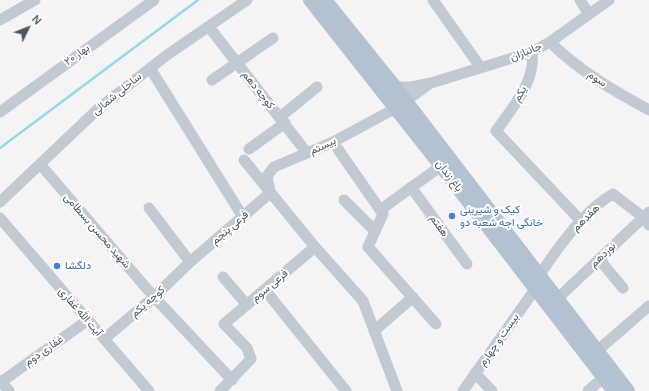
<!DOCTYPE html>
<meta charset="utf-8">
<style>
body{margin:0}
#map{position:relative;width:649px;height:391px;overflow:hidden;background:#f5f3f3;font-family:Manrope,sans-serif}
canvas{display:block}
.north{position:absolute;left:8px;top:8px;width:40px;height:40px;-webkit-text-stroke:3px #fff;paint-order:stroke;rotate:47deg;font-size:11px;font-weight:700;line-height:16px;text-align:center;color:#4a5661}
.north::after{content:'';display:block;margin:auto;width:14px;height:18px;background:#4a5661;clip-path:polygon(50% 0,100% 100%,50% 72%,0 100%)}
</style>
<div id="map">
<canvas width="649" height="391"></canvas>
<div class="north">N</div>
</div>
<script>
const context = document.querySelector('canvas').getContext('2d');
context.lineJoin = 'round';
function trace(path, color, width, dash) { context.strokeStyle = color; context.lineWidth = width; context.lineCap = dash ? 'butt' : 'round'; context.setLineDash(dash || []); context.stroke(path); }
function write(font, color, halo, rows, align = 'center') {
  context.font = font + ' Manrope,Vazirmatn,sans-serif'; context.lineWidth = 4; context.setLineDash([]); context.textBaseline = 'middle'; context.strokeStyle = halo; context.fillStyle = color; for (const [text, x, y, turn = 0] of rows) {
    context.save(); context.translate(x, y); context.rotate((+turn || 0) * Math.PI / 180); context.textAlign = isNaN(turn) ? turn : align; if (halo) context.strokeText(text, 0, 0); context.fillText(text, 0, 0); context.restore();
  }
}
trace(new Path2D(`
 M 0,148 L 198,0`), '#90daee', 2.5);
trace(new Path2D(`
 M 433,0 L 481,68
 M 580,0 L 589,14
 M 0,20 L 35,0
 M 209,27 L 307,153
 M 550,42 C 578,70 614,91 649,110
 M 532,52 C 536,82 512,108 496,131 L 581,221
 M 150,68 L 243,217
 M 212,80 L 273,38
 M 395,87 L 411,87 L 431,83 L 532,52 L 550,42 L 609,0
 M 0,112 L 154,0
 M 280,117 L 317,87
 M 333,142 L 383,214 L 368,247 L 436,324
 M 249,149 L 285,123
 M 244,160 L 315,247 L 363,301 L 397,391
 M 40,164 L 154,297 L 232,380
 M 411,187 L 467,264
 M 270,191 L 267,176 L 274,167 L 333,142 L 396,108 L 429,84
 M 344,200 L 375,231
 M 0,202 L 98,109 L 167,55 L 247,0
 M 149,208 L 190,262
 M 380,210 L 441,166
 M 0,218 L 149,391
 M 599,259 L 623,288
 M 539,276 C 556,250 585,209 613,194 L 643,217 L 649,225
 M 223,277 L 247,305
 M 265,290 L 346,391
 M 557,299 L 649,212
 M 374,331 L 413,297
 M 104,339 L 154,297 L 190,262 L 270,193
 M 597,351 L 649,306
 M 475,373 L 492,391
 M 0,381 L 9,391
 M 1,382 L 88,320
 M 220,391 L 251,359 L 247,348 L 224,324 L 315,247
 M 463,391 L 536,288
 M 588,391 L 604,377`), '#c1cad2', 11);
trace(new Path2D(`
 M 310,0 L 441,166 L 614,391
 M 325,0 L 395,87 L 628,391`), '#b3c2d1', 14);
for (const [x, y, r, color] of [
 [452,216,4,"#3f7fe0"],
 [57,266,4,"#3f7fe0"]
]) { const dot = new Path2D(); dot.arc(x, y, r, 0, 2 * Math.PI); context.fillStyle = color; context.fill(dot); trace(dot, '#fff', 1.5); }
write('11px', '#4a5661', '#fff', [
 ["جانبازان",526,52,-22],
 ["بهار ۲۰",77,55,-36],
 ["سوم",597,79,33],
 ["کوچه دهم",258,90,52],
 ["ساحلی شمالی",117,94,-39],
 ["یکم",520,94,-60],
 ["بیستم",323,146,-25],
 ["باغ زندان",449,176,52],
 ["هفدهم",586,218,-45],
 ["هفتم",439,226,54],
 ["فرعی پنجم",230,228,-41],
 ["شهید محسن بسطامی",97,231,49],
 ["نوزدهم",603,255,-44],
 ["فرعی سوم",270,286,-40],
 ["کوچه یکم",148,302,-41],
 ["آیت الله غفاری",80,312,49],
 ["بیست و چهارم",499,340,-55],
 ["غفاری دوم",44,351,-35]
]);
write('11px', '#366cbe', '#fff', [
 ["کیک و شیرینی",460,210],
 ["خانگی اجه شعبه دو",460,223],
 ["دلگشا",65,266]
], 'left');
</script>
